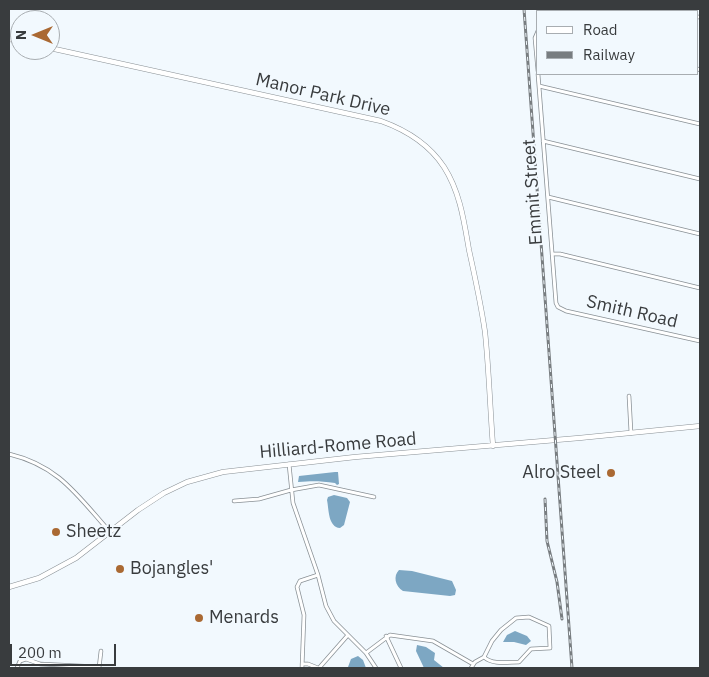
<!DOCTYPE html>
<style>
body{margin:0}
#map{position:relative;width:709px;height:677px;overflow:hidden;background:#f2f9fe;font-family:"IBM Plex Sans",sans-serif}
canvas{display:block}
.frame{position:absolute;inset:0;border:10px solid #393c3e;pointer-events:none}
.legend{position:absolute;left:536px;top:10px;width:162px;height:65px;box-sizing:border-box;background:#f2f9fe;border:1px solid #a8adb1;margin:0;padding:6px 9px;list-style:none;font-size:15px;color:#393c3e}
.legend li{display:flex;align-items:center;gap:10px;height:25px}
.legend b{width:25px;border:1px solid #a8adb1}
.north{position:absolute;left:10px;top:10px;width:50px;height:50px;box-sizing:border-box;background:#f2f9fe;border:1px solid #a8adb1;border-radius:50%;rotate:270deg;font-size:14px;font-weight:700;line-height:20px;text-align:center;color:#393c3e}
.north::after{content:'';display:block;margin:auto;width:18px;height:22px;background:#aa6933;clip-path:polygon(50% 0,100% 100%,50% 72%,0 100%)}
.scale{position:absolute;left:10px;top:644px;width:106px;height:22px;box-sizing:border-box;border:2px solid #393c3e;border-top:0;padding-left:6px;font-size:15px;line-height:18px;white-space:nowrap;color:#393c3e;-webkit-text-stroke:4px #f2f9fe;paint-order:stroke}
</style>
<div id="map">
<canvas width="709" height="677"></canvas>
<div class="frame"></div>
<ul class="legend">
<li><b style="height:6px;background:#fff"></b>Road</li>
<li><b style="height:6px;background:#787d80"></b>Railway</li>
</ul>
<div class="north">N</div>
<div class="scale">200 m</div>
</div>
<script>
const context = document.querySelector('canvas').getContext('2d');
context.lineJoin = 'round';
function paint(path, color) { context.fillStyle = color; context.fill(path, 'evenodd'); }
function trace(path, color, width, dash) { context.strokeStyle = color; context.lineWidth = width; context.lineCap = dash ? 'butt' : 'round'; context.setLineDash(dash || []); context.stroke(path); }
function write(font, color, halo, rows, align = 'center') {
  context.font = font + ' "IBM Plex Sans",sans-serif'; context.lineWidth = 4; context.setLineDash([]); context.textBaseline = 'middle'; context.strokeStyle = halo; context.fillStyle = color; for (const [text, x, y, turn = 0] of rows) {
    context.save(); context.translate(x, y); context.rotate((+turn || 0) * Math.PI / 180); context.textAlign = isNaN(turn) ? turn : align; if (halo) context.strokeText(text, 0, 0); context.fillText(text, 0, 0); context.restore();
  }
}
paint(new Path2D(`
 M 335,472 L 338,472 L 339,484 L 337,485 L 335,483 C 320,481 313,481 298,482 L 299,476 Z
 M 334,495 L 347,498 L 350,502 L 344,525 L 340,528 C 328,527 329,510 327,500 L 328,497 Z
 M 399,570 L 412,571 L 452,581 L 456,590 L 455,595 L 450,596 L 403,591 C 395,586 393,576 399,570 Z
 M 515,631 L 527,636 L 531,641 L 526,645 L 514,642 L 503,642 L 507,635 Z
 M 417,645 L 426,647 L 435,653 L 434,660 L 444,668 L 424,668 L 416,651 Z
 M 358,656 L 363,660 L 366,668 L 352,668 L 348,667 L 351,659 Z`), '#7da7c3');
const street = new Path2D(`
 M 665,9 L 676,11
 M 698,17 L 700,17
 M 538,31 L 535,38 L 538,71
 M 698,69 L 700,70
 M 538,74 L 556,303 L 558,307 L 566,311 L 700,341
 M 539,86 L 700,124
 M 543,141 L 700,179
 M 548,197 L 700,234
 M 552,254 L 560,254 L 700,288
 M 629,396 L 631,433
 M 9,454 C 59,466 77,495 110,532
 M 289,464 L 293,503 L 318,575 L 326,606 L 334,621 L 366,653 L 376,668
 M 234,501 L 259,499 L 291,490 L 319,485 L 374,497
 M 386,636 L 401,668
 M 366,653 L 390,635 L 433,641 L 473,664
 M 302,664 L 308,664 L 318,668
 M 17,668 L 20,661 L 26,659 L 40,664 L 99,667
 M 99,668 L 101,651
 M 302,668 L 304,615 L 297,587 L 300,581 L 318,575
 M 319,668 L 348,635
 M 471,668 L 475,662 L 484,657 L 492,641 L 501,630 L 516,618 L 529,617 L 549,626 L 550,648 L 531,649 L 519,662 C 508,662 492,665 484,657`);
const secondary = new Path2D(`
 M 9,39 L 20,41
 M 50,48 L 381,121 C 406,130 429,144 444,167 C 460,192 464,221 469,250 C 475,277 481,305 485,332 C 489,370 490,408 493,446
 M 9,587 L 39,578 L 76,558 L 138,510 L 164,493 L 187,482 L 223,472 L 355,457 L 579,438 L 700,426`);
trace(street, '#899095', 4.5);
trace(secondary, '#899095', 5.5);
trace(street, '#fff', 3);
trace(secondary, '#fff', 4.5);
const rail = new Path2D(`
 M 524,9 L 572,668
 M 545,499 L 547,541 L 557,582 L 562,619`);
trace(rail, '#787d80', 3);
trace(rail, '#f2f9fe', 1, [4]);
for (const [x, y, r, color] of [
 [611,473,5,"#aa6933"],
 [56,532,5,"#aa6933"],
 [120,569,5,"#aa6933"],
 [199,618,5,"#aa6933"]
]) { const dot = new Path2D(); dot.arc(x, y, r, 0, 2 * Math.PI); context.fillStyle = color; context.fill(dot); trace(dot, '#f2f9fe', 2); }
write('18px', '#393c3e', '#f2f9fe', [
 ["Manor Park Drive",323,95,13],
 ["Emmit Street",533,192,-94],
 ["Smith Road",632,312,13],
 ["Hilliard-Rome Road",338,446,-5]
]);
write('18px', '#393c3e', '#f2f9fe', [
 ["Alro Steel",601,473,"right"],
 ["Sheetz",66,532],
 ["Bojangles'",130,569],
 ["Menards",209,618]
], 'left');
</script>
